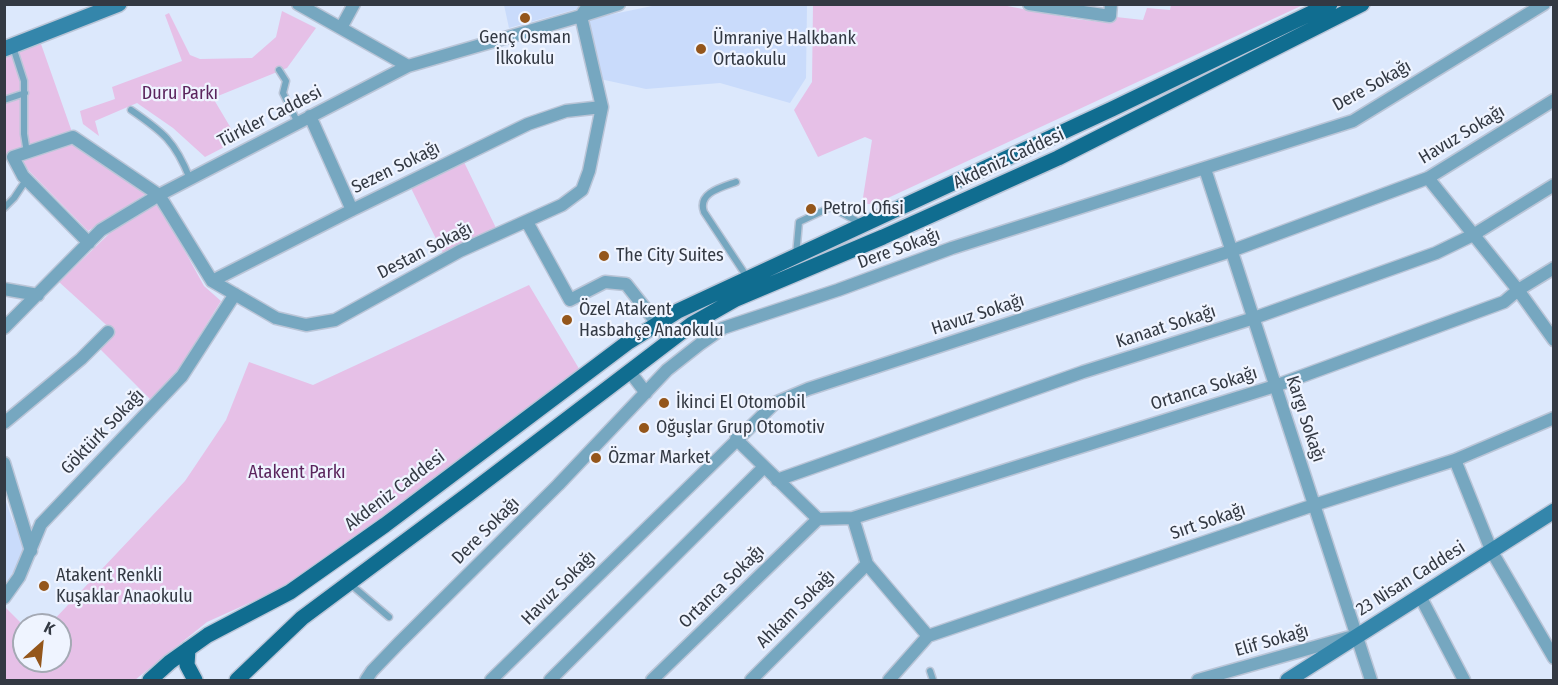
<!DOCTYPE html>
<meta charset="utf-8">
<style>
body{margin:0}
#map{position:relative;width:1558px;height:685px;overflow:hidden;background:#dce8fc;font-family:"Fira Sans Condensed",sans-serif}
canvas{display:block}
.frame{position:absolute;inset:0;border:6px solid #333943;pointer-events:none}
.north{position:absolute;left:12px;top:613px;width:60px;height:60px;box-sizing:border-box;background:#eff4ff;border:2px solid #a4a9b4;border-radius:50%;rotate:27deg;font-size:16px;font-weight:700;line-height:24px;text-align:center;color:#333943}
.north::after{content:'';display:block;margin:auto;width:21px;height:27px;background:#94561b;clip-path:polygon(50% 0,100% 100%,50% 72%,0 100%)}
</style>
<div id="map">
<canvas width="1558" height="685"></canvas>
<div class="frame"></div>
<div class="north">K</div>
</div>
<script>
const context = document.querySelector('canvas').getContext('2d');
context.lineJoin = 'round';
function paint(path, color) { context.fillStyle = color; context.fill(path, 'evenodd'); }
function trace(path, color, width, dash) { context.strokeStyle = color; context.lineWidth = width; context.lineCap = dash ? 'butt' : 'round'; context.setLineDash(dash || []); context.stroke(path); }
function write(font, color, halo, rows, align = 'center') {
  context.font = font + ' "Fira Sans Condensed",sans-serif'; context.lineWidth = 4.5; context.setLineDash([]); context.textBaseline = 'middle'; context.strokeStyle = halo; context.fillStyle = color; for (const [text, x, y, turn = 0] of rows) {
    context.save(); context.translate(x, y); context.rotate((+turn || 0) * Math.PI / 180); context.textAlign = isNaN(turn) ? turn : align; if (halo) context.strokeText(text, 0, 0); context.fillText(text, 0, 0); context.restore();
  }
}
paint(new Path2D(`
 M 504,5 L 504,4 L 580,5 L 577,9 L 509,28 Z
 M 657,5 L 807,5 L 806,78 L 790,103 L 720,83 L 646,89 L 600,79 L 589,19 Z
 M 4,496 L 11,516 L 27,553 L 5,584 Z`), '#c9dbfb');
paint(new Path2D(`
 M 813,5 L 1002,5 L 1075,19 L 1111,23 L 1116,17 L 1143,20 L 1147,8 L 1170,10 L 1171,5 L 1303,5 L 875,204 L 862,204 L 872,140 L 865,137 L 818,157 L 794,110 L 812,82 Z
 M 282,11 L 316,28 L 287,68 L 213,98 L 238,140 L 205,157 L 173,128 L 137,103 L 95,121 L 99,136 L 83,124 L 80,111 L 115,99 L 112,87 L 182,61 L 165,15 L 169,13 L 190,55 L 200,59 L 252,58 L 276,37 Z
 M 41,44 L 72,132 L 5,155 L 4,57 Z
 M 74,141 L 149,192 L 88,231 L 29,171 L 21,159 Z
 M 463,160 L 496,228 L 443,253 L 410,186 Z
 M 158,202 L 204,286 L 221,301 L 174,377 L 150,399 L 100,349 L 114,332 L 59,282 L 111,232 Z
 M 529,285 L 581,372 L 472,454 L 287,586 L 207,622 L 135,680 L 5,680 L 5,610 L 6,608 L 24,626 L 24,661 L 60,661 L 60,625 L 49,625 L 185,481 L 226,420 L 249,362 L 313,385 Z`), '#e6c0e7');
const lane = new Path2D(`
 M 13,47 L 24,81 L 24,134 L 27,153
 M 279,70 L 286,81 L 283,93 L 298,123
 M 4,100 L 25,93
 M 131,110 C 163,132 175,141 190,179
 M 736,182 C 722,187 697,193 704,212 L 747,277
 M 4,208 L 14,198 L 26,180
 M 796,255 L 799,222 L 831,207 L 862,224
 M 349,583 L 389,617
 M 930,671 L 933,680`);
const street = new Path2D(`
 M 298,4 L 408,66
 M 1029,4 L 1110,16 L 1111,4
 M 341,28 L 354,4
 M 310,116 L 352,210
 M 1205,169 L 1371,680
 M 1428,178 L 1518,290 L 1554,340
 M 527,222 L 570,300 L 605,282 L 626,284 L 671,341
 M 89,243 L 23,176 L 13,157 L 73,137 L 159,195 L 212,281 L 276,318 L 306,325 L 335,320 L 460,251 L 562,205 L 582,190 L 589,171 L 602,107 L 581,16 L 619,4
 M 212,281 L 352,210 L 528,124 L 566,111 L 602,107
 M 4,289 L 38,295
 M 4,328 L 101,230 L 159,195 L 408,66 L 581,16 L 589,4
 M 630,372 L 646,393
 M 4,423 L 81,359 L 108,332
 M 736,439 L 818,519 L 853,518 L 1275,386 L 1504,302 L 1518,290 L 1554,268
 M 1455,460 L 1492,552 L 1554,658
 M 4,463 L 31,551
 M 777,480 L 1083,372 L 1254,318 L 1436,253 L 1473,235 L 1554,185
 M 853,518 L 867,564 L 928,636
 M 1420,596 L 1464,680
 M 4,598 L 19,577 L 41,524 L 182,376 L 235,294
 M 366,680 L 372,671 L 399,643 L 558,485 L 667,370 L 700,344 L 723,328 L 838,290 L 952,248 L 1353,121 L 1544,4
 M 491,680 L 775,403 L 808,389 L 1231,251 L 1428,178 L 1554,100
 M 550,680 L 764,467
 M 652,680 L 818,519
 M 751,680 L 867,564
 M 889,680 L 928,636 L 1314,505 L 1455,460 L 1554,418
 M 1198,680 L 1350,637`);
const secondary = new Path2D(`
 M 4,49 L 119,4
 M 1288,680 L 1554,511`);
const primary = new Path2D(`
 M 188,649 L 187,665 L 195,680
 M 150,680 L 170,662 L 208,635 L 290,592 L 385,525 L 627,343 L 678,311 L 1112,109 L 1330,4
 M 237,680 L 302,618 L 470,493 L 692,324 L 736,299 L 883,237 L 1058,158 L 1362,4`);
trace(lane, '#bac5d7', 9);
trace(street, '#bac5d7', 15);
trace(secondary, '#bac5d7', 18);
trace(primary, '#bac5d7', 18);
trace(lane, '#76a7c0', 6);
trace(street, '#76a7c0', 12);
trace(secondary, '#3486ab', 15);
trace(primary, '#106d90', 15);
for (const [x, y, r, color] of [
 [525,18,6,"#94561b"],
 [701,49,6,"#94561b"],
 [811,209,6,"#94561b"],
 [604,256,6,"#94561b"],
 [567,320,6,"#94561b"],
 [664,403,6,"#94561b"],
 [644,428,6,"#94561b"],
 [596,458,6,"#94561b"],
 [44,586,6,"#94561b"]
]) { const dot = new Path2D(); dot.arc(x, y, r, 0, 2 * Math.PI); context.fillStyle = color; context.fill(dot); trace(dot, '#eff4ff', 2); }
write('18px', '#333943', '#eff4ff', [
 ["Genç Osman",525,38,"center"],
 ["İlkokulu",525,59,"center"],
 ["Ümraniye Halkbank",713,39],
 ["Ortaokulu",713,60],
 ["Petrol Ofisi",823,209],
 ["The City Suites",616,256],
 ["Özel Atakent",579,310],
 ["Hasbahçe Anaokulu",579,331],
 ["İkinci El Otomobil",676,403],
 ["Oğuşlar Grup Otomotiv",656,428],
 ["Özmar Market",608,458],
 ["Atakent Renkli",56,576],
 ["Kuşaklar Anaokulu",56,597]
], 'left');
write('18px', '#333943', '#eff4ff', [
 ["Dere Sokağı",1372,86,-29],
 ["Türkler Caddesi",270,117,-27],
 ["Havuz Sokağı",1462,135,-31],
 ["Akdeniz Caddesi",1009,159,-25],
 ["Sezen Sokağı",396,168,-26],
 ["Dere Sokağı",899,249,-20],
 ["Destan Sokağı",425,251,-27],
 ["Havuz Sokağı",978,315,-18],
 ["Kanaat Sokağı",1166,327,-18],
 ["Ortanca Sokağı",1204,389,-17],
 ["Kargı Sokağı",1305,419,72],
 ["Göktürk Sokağı",103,432,-46],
 ["Akdeniz Caddesi",395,491,-37],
 ["Sırt Sokağı",1208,522,-19],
 ["Dere Sokağı",486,531,-45],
 ["23 Nisan Caddesi",1411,579,-32],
 ["Ortanca Sokağı",722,587,-44],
 ["Havuz Sokağı",559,588,-45],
 ["Ahkam Sokağı",796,609,-45],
 ["Elif Sokağı",1272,641,-16]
]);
write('18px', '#5a245d', '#eff4ff', [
 ["Duru Parkı",180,94],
 ["Atakent Parkı",297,473]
]);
</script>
